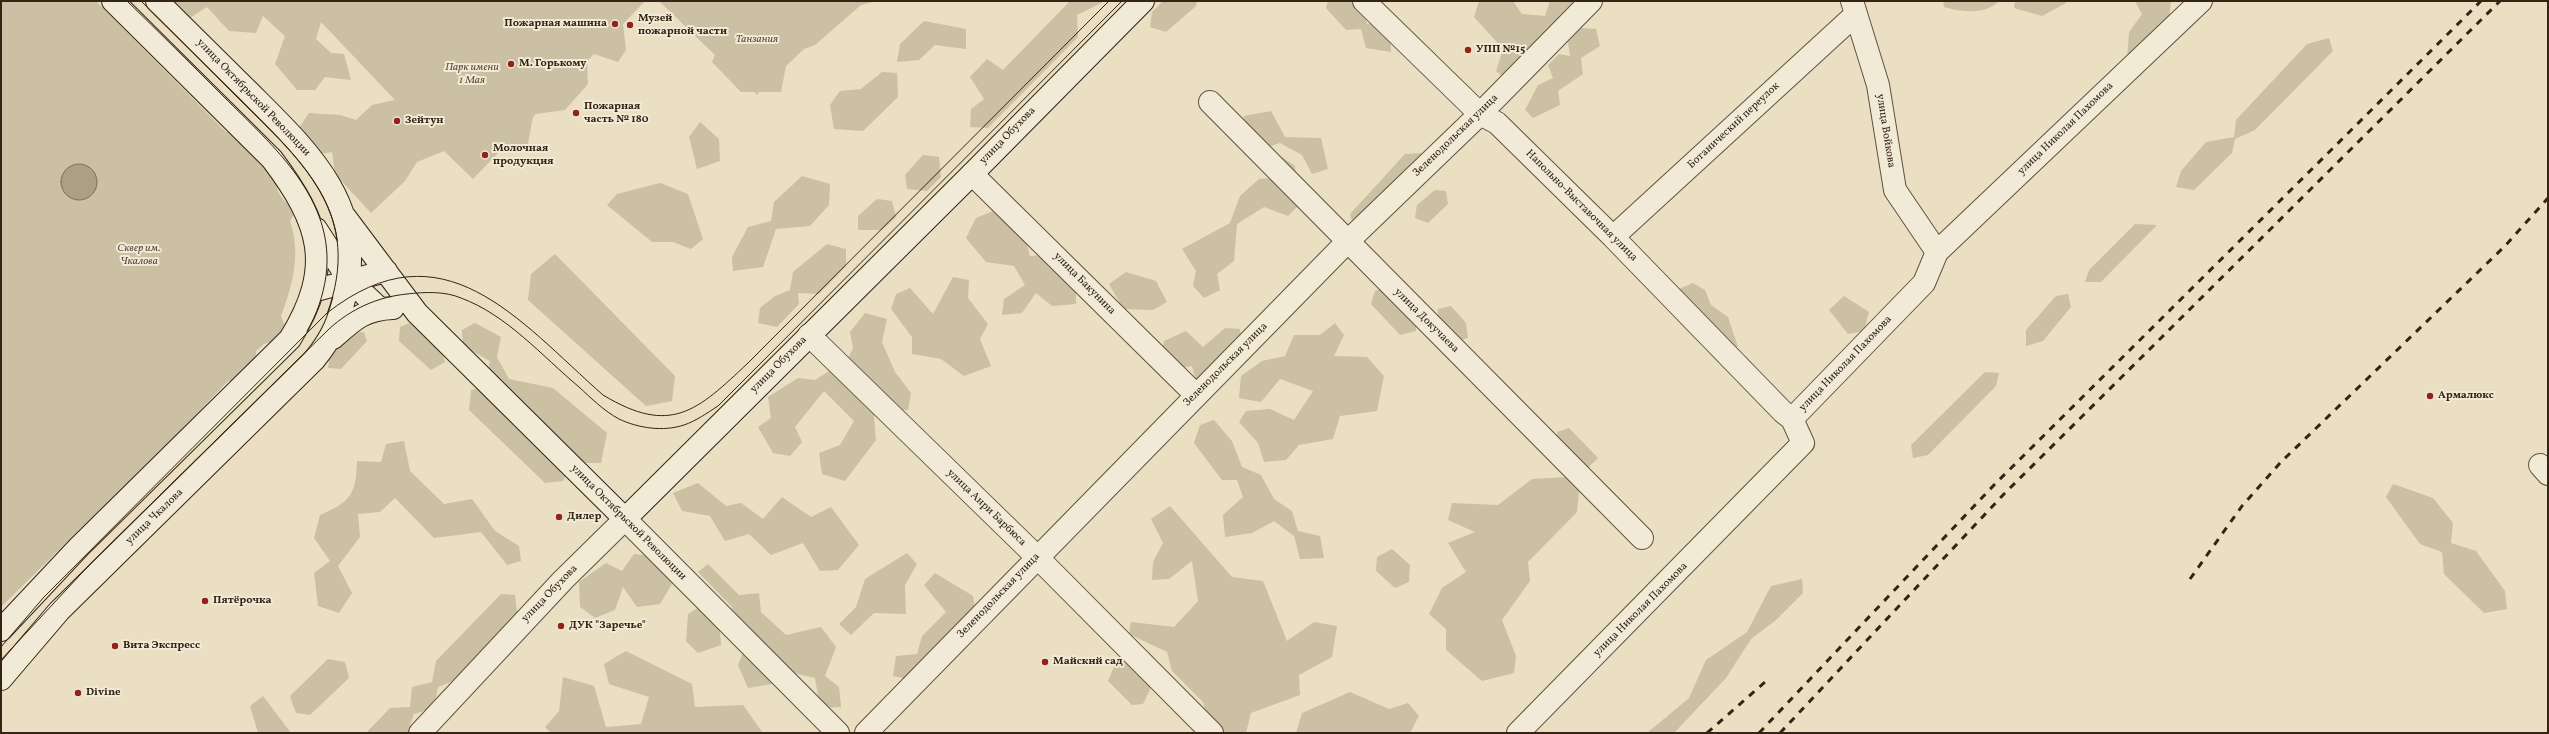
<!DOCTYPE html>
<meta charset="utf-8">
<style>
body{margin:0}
#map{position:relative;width:2549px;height:734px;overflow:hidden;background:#eadfc2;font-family:Vollkorn,serif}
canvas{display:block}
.frame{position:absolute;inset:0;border:2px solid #352313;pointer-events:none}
</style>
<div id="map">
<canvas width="2549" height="734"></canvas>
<div class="frame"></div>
</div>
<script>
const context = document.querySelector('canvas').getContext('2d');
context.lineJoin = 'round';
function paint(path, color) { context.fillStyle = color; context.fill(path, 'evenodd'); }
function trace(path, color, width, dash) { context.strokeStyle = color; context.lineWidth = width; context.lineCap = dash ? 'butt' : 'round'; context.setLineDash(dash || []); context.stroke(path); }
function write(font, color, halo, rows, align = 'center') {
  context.font = font + ' Vollkorn,serif'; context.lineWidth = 4; context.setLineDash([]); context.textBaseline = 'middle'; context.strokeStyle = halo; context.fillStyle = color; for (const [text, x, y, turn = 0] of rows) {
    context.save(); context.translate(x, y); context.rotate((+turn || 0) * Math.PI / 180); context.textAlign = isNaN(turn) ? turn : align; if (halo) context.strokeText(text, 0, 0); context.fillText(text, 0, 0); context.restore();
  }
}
paint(new Path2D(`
 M 1,1 L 96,1 L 226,132 L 234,131 L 275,174 C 275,192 282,201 296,210 L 290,221 C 301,253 293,285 281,316 L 285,327 L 274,341 L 264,344 L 256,351 L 256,359 L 233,381 L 228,381 L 171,441 L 172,446 L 155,461 L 150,461 L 140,471 L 140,476 L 122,494 L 117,493 L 1,607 Z
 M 159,1 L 645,1 L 623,24 L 626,50 L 618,62 L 594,54 L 587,61 L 588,84 L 565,110 L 536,114 L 533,117 L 527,148 L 500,151 L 473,179 L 444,151 L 417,162 L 405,181 L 371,213 L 335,174 L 332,152 L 310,156 L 293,137 L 309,113 L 340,115 L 356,120 L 372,105 L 395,100 L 321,22 L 316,39 L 331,53 L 344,54 L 351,80 L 325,77 L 315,90 L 297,90 L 275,64 L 285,36 L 263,16 L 256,33 L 229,31 L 207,7 L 188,19 Z
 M 659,1 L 877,1 L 861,5 L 815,45 L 804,49 L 786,66 L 781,92 L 759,92 L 757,95 L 754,92 L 741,92 L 712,62 L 715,55 Z
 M 1070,1 L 1105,1 L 1077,15 L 1078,37 L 988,128 L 970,127 L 971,109 L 984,99 L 970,77 L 987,59 L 1003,70 Z
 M 1163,1 L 1197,1 L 1196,6 L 1166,32 L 1150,27 L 1152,12 Z
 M 1328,1 L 1356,1 L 1364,9 L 1367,24 L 1380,21 L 1390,32 L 1391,52 L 1366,48 L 1361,29 L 1346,30 L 1326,8 Z
 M 1479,1 L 1513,1 L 1522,14 L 1545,16 L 1550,1 L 1586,1 L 1505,78 L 1496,71 L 1503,49 L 1474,17 Z
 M 1943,1 L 1999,1 C 1986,15 1960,12 1944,7 Z
 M 2015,1 L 2065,1 L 2066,3 L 2042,16 L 2014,8 Z
 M 2135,1 L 2171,1 L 2167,38 L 2127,60 L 2129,32 L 2142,14 Z
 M 924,21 L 966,29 L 966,49 L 935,45 L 919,60 L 897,62 L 900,44 Z
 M 1581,28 L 1596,29 L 1600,46 L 1581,58 L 1583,74 L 1558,91 L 1560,105 L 1533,118 L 1525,110 L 1538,85 L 1553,78 L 1548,65 L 1559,54 L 1570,56 L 1568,42 Z
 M 2329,38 L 2333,51 L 2255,130 L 2235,139 L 2232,153 L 2194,190 L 2176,187 L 2181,171 L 2206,142 L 2234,137 L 2236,120 L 2307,44 Z
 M 882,72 L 897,73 L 898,97 L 863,131 L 834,129 L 830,105 L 840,91 L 861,89 Z
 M 1271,111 L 1285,137 L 1321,138 L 1328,169 L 1312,174 L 1302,155 L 1280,143 L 1253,152 L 1240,137 L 1244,116 Z
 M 700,122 L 719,139 L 720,161 L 697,169 L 689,137 Z
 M 1421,153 L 1422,165 L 1354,228 L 1350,214 L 1405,154 Z
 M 923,155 L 939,157 L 941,177 L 927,191 L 907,189 L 905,175 Z
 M 1282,157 L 1295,166 L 1298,206 L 1288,216 L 1264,207 L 1237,224 L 1234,261 L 1217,274 L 1220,290 L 1204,298 L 1193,286 L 1196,271 L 1182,249 L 1230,223 L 1240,196 L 1259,179 L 1273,178 Z
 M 802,176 L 830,184 L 829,205 L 810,226 L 776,229 L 763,267 L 733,271 L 732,257 L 748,227 L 771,221 L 774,202 Z
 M 660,183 L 688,194 L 703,239 L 691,249 L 673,242 L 652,242 L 607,205 L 617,194 Z
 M 1435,190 L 1446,191 L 1448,204 L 1428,223 L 1415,218 L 1417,205 Z
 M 877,199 L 892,201 L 896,217 L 882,230 L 858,230 L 858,216 Z
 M 993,211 L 1026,241 L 1030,256 L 1045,255 L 1076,285 L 1076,304 L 1052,306 L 1036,293 L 1022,313 L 1002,315 L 1004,299 L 1025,285 L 1014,266 L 986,262 L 966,238 L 976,218 Z
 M 2135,224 L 2157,225 L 2101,282 L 2085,282 L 2089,270 Z
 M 827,244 L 846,249 L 846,266 L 819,294 L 798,293 L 799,304 L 777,327 L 758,323 L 760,308 L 775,296 L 790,290 L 793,272 Z
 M 555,254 L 675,376 L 672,401 L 646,406 L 528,300 L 531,274 Z
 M 1126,272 L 1156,281 L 1167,302 L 1153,310 L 1123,309 L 1109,284 Z
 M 953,277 L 969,280 L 968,298 L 988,324 L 980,339 L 991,366 L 964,376 L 941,359 L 912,354 L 912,337 L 891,309 L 896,294 L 910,288 L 933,314 Z
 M 1693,283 L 1705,290 L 1711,305 L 1728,317 L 1738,347 L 1723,347 L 1679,289 Z
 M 1388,286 L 1416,315 L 1416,331 L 1400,335 L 1371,304 L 1375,291 Z
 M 2068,294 L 2071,307 L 2043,341 L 2026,346 L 2026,330 L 2056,296 Z
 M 1844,296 L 1869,312 L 1864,331 L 1848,334 L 1829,310 Z
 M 1451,306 L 1466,323 L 1468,338 L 1454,342 L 1437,323 L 1438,309 Z
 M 865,313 L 887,319 L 882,342 L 895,372 L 911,393 L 908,410 L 891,411 L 845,365 L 853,348 L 850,332 Z
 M 416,320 L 440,341 L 445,362 L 431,370 L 399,341 L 400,327 Z
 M 475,323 L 501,337 L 497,357 L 509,379 L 553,388 L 607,433 L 601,463 L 572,463 L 563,481 L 545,483 L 469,410 L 471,390 L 485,386 L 490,361 L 463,346 L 462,330 Z
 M 1335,323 L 1344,335 L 1334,356 L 1367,357 L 1384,376 L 1377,411 L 1340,416 L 1333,439 L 1299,445 L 1286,460 L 1264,462 L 1258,443 L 1239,422 L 1246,411 L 1270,409 L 1294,420 L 1313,391 L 1280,379 L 1261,402 L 1239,398 L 1241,376 L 1262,361 L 1285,356 L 1294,335 L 1320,335 Z
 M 1225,328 L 1240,329 L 1241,341 L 1196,381 L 1192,366 L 1174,369 L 1161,356 L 1164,341 L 1186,331 L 1203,347 Z
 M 364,332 L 367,341 L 341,369 L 328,368 L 330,354 L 351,333 Z
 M 834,368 L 873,406 L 876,440 L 845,481 L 822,474 L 819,453 L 840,445 L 854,421 L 824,391 L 795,427 L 802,442 L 790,456 L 773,453 L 758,427 L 771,418 L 768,397 L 798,378 L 815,380 Z
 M 1985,372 L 1999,373 L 1996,386 L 1928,455 L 1913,458 L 1911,445 Z
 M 1214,420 L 1232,441 L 1242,467 L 1261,475 L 1274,499 L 1292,511 L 1298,531 L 1320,536 L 1324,558 L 1300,559 L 1294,536 L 1274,521 L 1252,533 L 1225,537 L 1223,515 L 1243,497 L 1237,480 L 1222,480 L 1194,443 L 1200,425 Z
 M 1569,428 L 1598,458 L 1578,477 L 1559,458 L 1557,432 Z
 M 404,441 L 410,471 L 444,504 L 472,499 L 495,531 L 519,546 L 521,561 L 507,565 L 481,532 L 434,538 L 395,498 L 380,512 L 358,514 L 360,537 L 338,566 L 352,593 L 339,613 L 318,606 L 314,573 L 330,561 L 314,538 L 320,515 C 351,502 356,494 357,461 L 381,462 L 386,444 Z
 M 1567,477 L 1579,491 L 1577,512 L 1528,562 L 1530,581 L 1502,620 L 1516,656 L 1514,673 L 1482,681 L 1446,650 L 1446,629 L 1429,614 L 1442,588 L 1466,572 L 1448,543 L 1475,532 L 1448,520 L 1452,503 L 1498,505 L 1532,479 Z
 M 698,483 L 726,506 L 741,503 L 763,519 L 782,497 L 811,517 L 831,507 L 859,545 L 838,570 L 820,571 L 803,543 L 771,555 L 749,534 L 725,541 L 710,516 L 682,511 L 673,493 Z
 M 2393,484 L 2433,498 L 2453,523 L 2451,543 L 2476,551 L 2505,591 L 2507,609 L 2484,613 L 2444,574 L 2442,552 L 2420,544 L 2386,497 Z
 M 1170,506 L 1232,577 L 1263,581 L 1287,641 L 1314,622 L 1337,626 L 1332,657 L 1299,675 L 1300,695 L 1251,713 L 1246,733 L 1215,733 L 1209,727 L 1203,702 L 1172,671 L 1167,652 L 1129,634 L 1131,622 L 1174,627 L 1198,601 L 1192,561 L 1169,579 L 1152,580 L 1153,562 L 1163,543 L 1151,519 Z
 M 1392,549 L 1410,565 L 1409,582 L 1395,588 L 1376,571 L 1377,557 Z
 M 907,553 L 917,564 L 905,585 L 906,614 L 874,613 L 851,635 L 839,624 L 856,607 L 865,579 Z
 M 634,554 L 660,557 L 672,584 L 660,604 L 637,607 L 623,587 L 615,610 L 595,618 L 580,607 L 579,582 L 606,563 L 622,571 Z
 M 708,564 L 739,595 L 759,593 L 761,612 L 786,635 L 821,627 L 836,647 L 825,676 L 839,687 L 841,707 L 820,708 L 815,678 L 789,672 L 772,684 L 748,688 L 738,665 L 748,639 L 733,623 L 732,607 L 698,572 Z
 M 935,573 L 973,596 L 976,613 L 913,680 L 893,676 L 896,656 L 917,654 L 922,636 L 946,612 L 924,585 Z
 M 1802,579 L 1803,593 L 1776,620 L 1751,639 L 1726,678 L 1674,733 L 1647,733 L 1689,698 L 1706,660 L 1747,632 L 1771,586 Z
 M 501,594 L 515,595 L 517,612 L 456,680 L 438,687 L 434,708 L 414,714 L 407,733 L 366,733 L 390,708 L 410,707 L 412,687 L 432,682 L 436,661 Z
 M 703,605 L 719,619 L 721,645 L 698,653 L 686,641 L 688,614 Z
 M 626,651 L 692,684 L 695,707 L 743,705 L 763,733 L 551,733 L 545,727 L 559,711 L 563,677 L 594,686 L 606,727 L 641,724 L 649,697 L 609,684 L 604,664 Z
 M 328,659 L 345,662 L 349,678 L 310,715 L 296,713 L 290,696 Z
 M 1132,659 L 1153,683 L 1143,704 L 1132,705 L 1108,681 L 1116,662 Z
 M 1350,692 L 1389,709 L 1408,703 L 1419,716 L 1410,733 L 1296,733 L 1302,713 Z
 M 263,696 L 291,733 L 258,733 L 250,706 Z`), '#cbbfa4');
const water = new Path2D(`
 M61 182a18 18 0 1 1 36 0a18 18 0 1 1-36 0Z`);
paint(water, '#ac9f86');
trace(water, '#7c6d58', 1);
const street = new Path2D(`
 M 1364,1 L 1480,114 L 1497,123 L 1613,237 L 1783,412 L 1792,419
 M 1852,1 L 1878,85 L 1895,190 L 1937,252
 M 1210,102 L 1642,538
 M 972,174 L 1196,395
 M 1613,237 L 1855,15
 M 809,335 L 1037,557 L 1212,733
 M 2540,465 L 2548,474
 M 420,733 L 563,580 L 625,519 L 838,733
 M 866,733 L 1347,242 L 1480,114 L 1591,1
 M 1518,733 L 1803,443 L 1792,419 L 1924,283 L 1937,252 L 2201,1`);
const secondary = new Path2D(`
 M 345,217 L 417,313 L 625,519 L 972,174 L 1143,1
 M 316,229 L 349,280 L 380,309
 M 313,291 L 386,271
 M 333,338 C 353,320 364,309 393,308
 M 1,630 L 79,547 L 290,339 C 335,266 320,223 272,159 L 113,1
 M 1,679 L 59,611 L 314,360 C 333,337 339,321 346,292 C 367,203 305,148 248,91 C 218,61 187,31 157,1`);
trace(street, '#62523f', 24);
trace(secondary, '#352313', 24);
trace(street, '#f1ead7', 22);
trace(secondary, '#f1ead7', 22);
trace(new Path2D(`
 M 127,1 C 160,33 192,65 224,97 C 273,146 336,199 326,276 C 323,296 317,314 307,331
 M 141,1 C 174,33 206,66 238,98 C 303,162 364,214 327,314
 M 1,647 L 44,597 L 327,313 C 443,222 518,320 603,395 C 671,436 697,411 748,363 L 1109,1
 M 1,660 L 93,561 L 329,329 C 351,309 377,297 407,294 C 424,292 445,291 461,298 C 507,315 542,356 579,387 C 591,398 604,411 619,419 C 638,428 663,432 684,425 C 696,421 707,413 718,406 L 1122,1`), '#352313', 1);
trace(new Path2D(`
 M 2190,579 L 2242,506 L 2281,462 L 2505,246 L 2548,198
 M 1707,733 L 1765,682
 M 1759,733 L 1995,484 L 2481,1
 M 1780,733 L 2004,494 L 2500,1`), '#352313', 3, [7, 7]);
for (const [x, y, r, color] of [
 [615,24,4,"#8f2418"],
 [630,25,4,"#8f2418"],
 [1468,50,4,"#8f2418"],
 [511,64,4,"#8f2418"],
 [576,113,4,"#8f2418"],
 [397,121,4,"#8f2418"],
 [485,155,4,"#8f2418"],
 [2430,396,4,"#8f2418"],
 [559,517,4,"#8f2418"],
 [205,601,4,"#8f2418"],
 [561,626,4,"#8f2418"],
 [115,646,4,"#8f2418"],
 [1045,662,4,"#8f2418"],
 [78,693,4,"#8f2418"]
]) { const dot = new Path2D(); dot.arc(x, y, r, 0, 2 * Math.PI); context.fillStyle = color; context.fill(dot); trace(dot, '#f1ead7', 1.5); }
write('bold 11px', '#352313', '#f1ead7', [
 ["Музей",638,19],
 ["пожарной части",638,32],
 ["Пожарная машина",607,24,"right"],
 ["УПП №15",1476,50],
 ["М. Горькому",519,64],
 ["Пожарная",584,107],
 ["часть № 180",584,120],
 ["Зейтун",405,121],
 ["Молочная",493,149],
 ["продукция",493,162],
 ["Армалюкс",2438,396],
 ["Дилер",567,517],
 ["Пятёрочка",213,601],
 ["ДУК \"Заречье\"",569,626],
 ["Вита Экспресс",123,646],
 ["Майский сад",1053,662],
 ["Divine",86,693]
], 'left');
write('italic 11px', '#5a4a37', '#f1ead7', [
 ["Танзания",757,40],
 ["Парк имени",472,68],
 ["1 Мая",472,81],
 ["Сквер им.",139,249],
 ["Чкалова",139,262]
]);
write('11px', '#352313', '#f1ead7', [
 ["улица Октябрьской Революции",253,98,46],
 ["Ботанический переулок",1734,126,-43],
 ["улица Николая Пахомова",2066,129,-44],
 ["улица Войкова",1885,131,81],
 ["улица Обухова",1008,136,-46],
 ["Зеленодольская улица",1456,136,-44],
 ["Напольно-Выставочная улица",1581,206,45],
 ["улица Бакунина",1084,284,45],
 ["улица Докучаева",1426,321,45],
 ["улица Николая Пахомова",1846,364,-46],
 ["улица Обухова",779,365,-45],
 ["Зеленодольская улица",1226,365,-45],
 ["улица Анри Барбюса",986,508,44],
 ["улица Чкалова",155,517,-44],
 ["улица Октябрьской Революции",628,523,45],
 ["улица Обухова",550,594,-46],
 ["Зеленодольская улица",999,596,-46],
 ["улица Николая Пахомова",1641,610,-45]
]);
</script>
